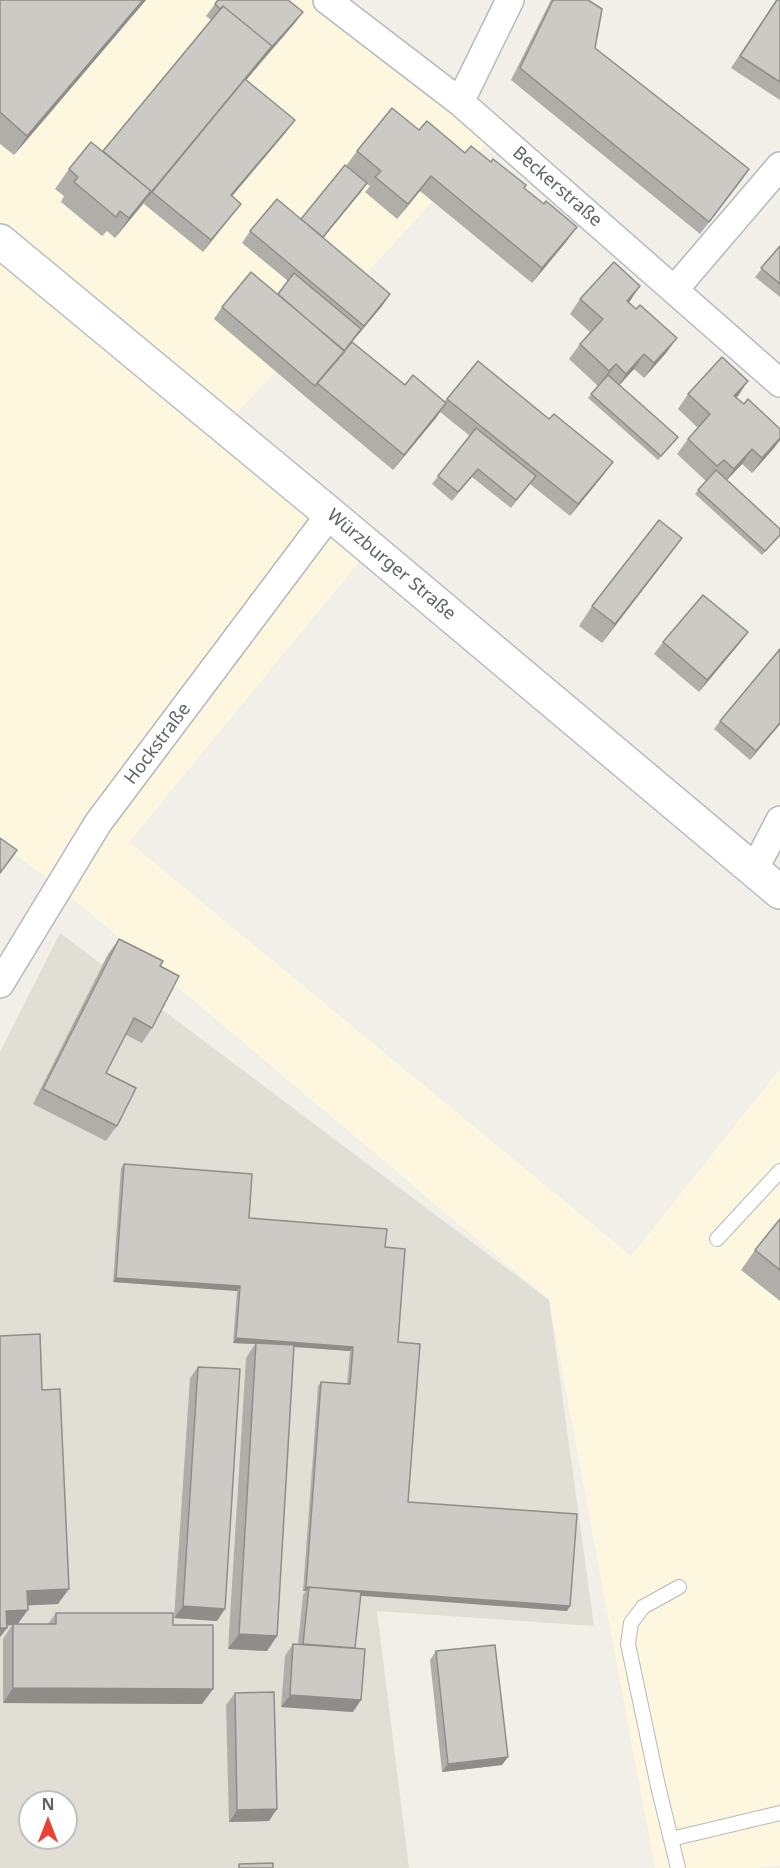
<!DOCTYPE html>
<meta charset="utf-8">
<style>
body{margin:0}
#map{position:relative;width:780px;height:1868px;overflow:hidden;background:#f1efe8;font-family:"Noto Sans",sans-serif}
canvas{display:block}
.north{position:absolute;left:18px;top:1790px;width:60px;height:60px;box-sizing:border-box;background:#fff;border:2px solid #bfc1c3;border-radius:50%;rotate:0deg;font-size:16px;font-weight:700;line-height:24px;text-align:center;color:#5f6368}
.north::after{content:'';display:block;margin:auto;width:21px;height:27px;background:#ea4335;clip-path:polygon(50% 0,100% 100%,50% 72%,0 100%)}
</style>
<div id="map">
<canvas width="780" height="1868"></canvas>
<div class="north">N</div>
</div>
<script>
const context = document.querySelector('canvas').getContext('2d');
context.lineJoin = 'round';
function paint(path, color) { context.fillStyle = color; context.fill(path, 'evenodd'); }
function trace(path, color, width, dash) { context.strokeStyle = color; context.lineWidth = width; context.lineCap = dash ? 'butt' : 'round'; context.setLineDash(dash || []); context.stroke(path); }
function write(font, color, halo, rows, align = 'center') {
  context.font = font + ' "Noto Sans",sans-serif'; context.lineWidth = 4.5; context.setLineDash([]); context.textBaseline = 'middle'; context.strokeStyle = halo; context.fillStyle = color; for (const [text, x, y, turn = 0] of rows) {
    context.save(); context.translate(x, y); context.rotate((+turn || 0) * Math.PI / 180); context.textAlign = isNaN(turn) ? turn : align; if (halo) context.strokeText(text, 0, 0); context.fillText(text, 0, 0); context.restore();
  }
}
paint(new Path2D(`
 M 0,0 L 349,0 L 505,123 L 216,436 L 359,562 L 129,842 L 631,1256 L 780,1069 L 780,1865 L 754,1868 L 655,1868 L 549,1300 L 53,882 L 0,844 Z`), '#fef7e0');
paint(new Path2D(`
 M 60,933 L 549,1300 L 594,1626 L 377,1611 L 409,1868 L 0,1868 L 0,1052 ZM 30,1802 L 66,1802 L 66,1838 L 30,1838 Z`), '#e1ded6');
const service = new Path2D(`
 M 717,1239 L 780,1171
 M 671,1839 L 780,1813
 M 678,1868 L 658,1786 L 628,1644 L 631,1623 L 643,1607 L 679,1587`);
const minor = new Path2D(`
 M 327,0 L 460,102 L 780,383
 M 460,102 L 510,0
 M 674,290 L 780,166
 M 754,870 L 780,820
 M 0,984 L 98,823 L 330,514`);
const secondary = new Path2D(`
 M 0,241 L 330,514 L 780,892`);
trace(service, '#b5b8bc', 16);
trace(minor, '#b5b8bc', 30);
trace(secondary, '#b6babf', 36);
trace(service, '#fff', 14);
trace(minor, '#fff', 27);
trace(secondary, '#fff', 33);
paint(new Path2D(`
 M 0,0 L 146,0 L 14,155 L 0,144 Z
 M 551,0 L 588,0 L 595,48 L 749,169 L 700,234 L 511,80 Z
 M 776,0 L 780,0 L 780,100 L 731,68 Z
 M 215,4 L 303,12 L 294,24 L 246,80 L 286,132 L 232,196 L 241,204 L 232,215 L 203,252 L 144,204 L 145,202 L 115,238 L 107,231 L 102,236 L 61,202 L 64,196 L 55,189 L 69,169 L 103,151 L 211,20 L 206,16 Z
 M 419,130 L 465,153 L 491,162 L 524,188 L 566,242 L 532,283 L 420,191 L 397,219 L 365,192 L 370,186 L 367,184 L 323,238 L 390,294 L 382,306 L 352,342 L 405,385 L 445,401 L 478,361 L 604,474 L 570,516 L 530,484 L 511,508 L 472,477 L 452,501 L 432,484 L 470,436 L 440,412 L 393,470 L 307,398 L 214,319 L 222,307 L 278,294 L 288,281 L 242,243 L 250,231 L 301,219 L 346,166 L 357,151 Z
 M 780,246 L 780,297 L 755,277 Z
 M 580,299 L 628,303 L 677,338 L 666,353 L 644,378 L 634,369 L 619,385 L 675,441 L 658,460 L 588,398 L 598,386 L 569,359 L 580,344 L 590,332 L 570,314 Z
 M 688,394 L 736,397 L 744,404 L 780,429 L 780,440 L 774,448 L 752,473 L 742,464 L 727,480 L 780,536 L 762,555 L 695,494 L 706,481 L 677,454 L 688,439 L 698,428 L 678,409 Z
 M 682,538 L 668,557 L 602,643 L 579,626 L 592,606 Z
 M 748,632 L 739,644 L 699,692 L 654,654 L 663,642 Z
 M 720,721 L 780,724 L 750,760 L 714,729 Z
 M 119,939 L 160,966 L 152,1028 L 142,1043 L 126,1035 L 106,1073 L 117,1126 L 106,1141 L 33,1104 L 108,954 Z
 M 124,1164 L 249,1218 L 385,1247 L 398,1342 L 408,1502 L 567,1611 L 361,1595 L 355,1648 L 353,1712 L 281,1707 L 285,1656 L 293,1644 L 298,1644 L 303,1595 L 306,1591 L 303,1591 L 318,1386 L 321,1382 L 347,1384 L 350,1351 L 294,1347 L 277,1636 L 267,1651 L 228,1649 L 246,1358 L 255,1344 L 233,1343 L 237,1291 L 113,1282 L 121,1168 Z
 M 780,1219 L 780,1301 L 741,1270 L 755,1250 Z
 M 0,1336 L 42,1390 L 58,1604 L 27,1605 L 18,1624 L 48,1624 L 56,1613 L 173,1625 L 213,1689 L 202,1704 L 3,1703 L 3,1639 L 12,1625 L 7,1626 L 7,1628 L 0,1637 Z
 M 198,1367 L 217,1621 L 174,1618 L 190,1378 Z
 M 436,1651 L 502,1765 L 442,1772 L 430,1660 Z
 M 235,1693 L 269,1821 L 229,1822 L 226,1705 Z`), '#afaea9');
paint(new Path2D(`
 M 143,0 L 146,0 L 14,155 L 27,136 Z
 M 303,12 L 294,24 L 262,61 L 153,193 L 152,192 L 115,238 L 129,218 L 272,46 Z
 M 295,120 L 286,132 L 223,207 L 231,195 Z
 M 749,169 L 741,181 L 700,234 L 709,222 Z
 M 431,176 L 420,191 L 397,219 L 408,204 Z
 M 367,183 L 361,192 L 314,249 L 320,241 Z
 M 241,204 L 232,215 L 203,252 L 211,240 Z
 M 577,227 L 566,242 L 532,283 L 542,268 Z
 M 640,286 L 630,301 L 616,316 L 627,301 Z
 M 390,294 L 382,306 L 342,354 L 364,326 Z
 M 677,338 L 666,353 L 644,378 L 654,363 Z
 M 644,354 L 634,369 L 616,389 L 626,374 Z
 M 616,364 L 605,379 L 599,386 L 609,371 Z
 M 748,381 L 738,396 L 724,411 L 734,396 Z
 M 446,403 L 436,418 L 393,470 L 404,455 Z
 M 780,438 L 780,440 L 774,448 L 752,473 L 762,458 Z
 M 752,449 L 742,464 L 723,484 L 734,469 Z
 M 613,462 L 604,474 L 570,516 L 578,504 Z
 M 682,538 L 668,557 L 602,643 L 615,624 Z
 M 748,632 L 739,644 L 699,692 L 707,680 Z
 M 780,723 L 780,724 L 750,760 L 756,751 Z
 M 116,1278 L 240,1286 L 237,1291 L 113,1282 Z
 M 236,1338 L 353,1347 L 350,1351 L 256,1344 L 256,1343 L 255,1344 L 233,1343 Z
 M 306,1587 L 309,1587 L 306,1591 L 303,1591 Z
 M 309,1587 L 570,1606 L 567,1611 L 309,1592 Z
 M 69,1589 L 58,1604 L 16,1606 L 27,1591 Z
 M 183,1606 L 225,1609 L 217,1621 L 174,1618 Z
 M 28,1610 L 17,1625 L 13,1624 L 12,1625 L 0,1626 L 6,1611 Z
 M 0,1628 L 7,1628 L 0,1637 Z
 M 239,1634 L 277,1636 L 267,1651 L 228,1649 Z
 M 13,1688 L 213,1689 L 202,1704 L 3,1703 Z
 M 290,1695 L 361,1700 L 353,1712 L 281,1707 Z
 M 508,1757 L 502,1765 L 442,1772 L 448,1764 Z
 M 277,1809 L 269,1821 L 229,1822 L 237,1810 Z`), '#8f8d8a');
const building = new Path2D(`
 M 0,0 L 143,0 L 27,136 L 0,112 Z
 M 218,0 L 288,0 L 303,12 L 270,49 L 272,46 L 223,6 L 220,9 L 215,4 Z
 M 553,0 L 588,0 L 602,9 L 595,48 L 749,169 L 709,222 L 520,68 Z
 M 777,0 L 780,0 L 780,82 L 740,56 Z
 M 223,6 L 272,46 L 148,196 L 151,191 L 103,151 Z
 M 245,79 L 295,120 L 231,195 L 241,204 L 211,240 L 152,192 Z
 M 392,108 L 419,130 L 427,121 L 465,153 L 471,146 L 491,162 L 493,159 L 526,185 L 524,188 L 544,204 L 546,201 L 577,227 L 542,268 L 431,176 L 408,204 L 375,177 L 381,171 L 357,151 Z
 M 91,142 L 151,191 L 129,218 L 120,211 L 116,217 L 74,182 L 78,177 L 69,169 Z
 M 345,165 L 367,183 L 323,237 L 301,219 Z
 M 277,199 L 390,294 L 364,326 L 250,231 Z
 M 780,246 L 780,284 L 761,268 Z
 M 614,262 L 640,286 L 627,301 L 636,309 L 640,305 L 677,338 L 654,363 L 644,354 L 626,374 L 616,364 L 609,371 L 580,344 L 603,319 L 580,299 Z
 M 251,272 L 345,351 L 315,386 L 222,307 Z
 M 294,273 L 361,329 L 344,351 L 278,294 Z
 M 352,342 L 405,385 L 413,375 L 446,403 L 404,455 L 317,383 Z
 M 722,357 L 748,381 L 734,396 L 744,404 L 748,399 L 780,429 L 780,438 L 762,458 L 752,449 L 734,469 L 724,460 L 717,466 L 688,439 L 710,414 L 688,394 Z
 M 478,361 L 549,419 L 554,414 L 613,462 L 578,504 L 447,399 Z
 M 608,375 L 678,437 L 661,456 L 591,394 Z
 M 476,428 L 536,476 L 516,500 L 478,469 L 458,492 L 438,476 Z
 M 716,470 L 780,529 L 780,535 L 765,551 L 698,490 Z
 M 659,520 L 682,538 L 615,624 L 592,606 Z
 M 703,595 L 748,632 L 707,680 L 663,642 Z
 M 780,649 L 780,723 L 756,751 L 720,721 Z
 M 0,838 L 17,850 L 0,873 Z
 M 119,939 L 163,961 L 160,966 L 179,976 L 152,1028 L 134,1018 L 106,1073 L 136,1088 L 117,1126 L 43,1089 Z
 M 124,1164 L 252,1174 L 249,1218 L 387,1229 L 385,1247 L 405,1249 L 398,1342 L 420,1344 L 408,1502 L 577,1514 L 570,1606 L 306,1587 L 321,1382 L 350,1384 L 353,1347 L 236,1338 L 240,1286 L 116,1278 Z
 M 780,1219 L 780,1270 L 755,1250 Z
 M 40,1334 L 42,1390 L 60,1389 L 69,1589 L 27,1591 L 28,1610 L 6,1611 L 7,1628 L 0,1628 L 0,1336 Z
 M 256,1343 L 294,1345 L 277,1636 L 239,1634 Z
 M 198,1367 L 240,1369 L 225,1609 L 183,1606 Z
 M 309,1587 L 361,1592 L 355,1648 L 303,1644 Z
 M 56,1613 L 173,1613 L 173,1625 L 213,1625 L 213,1689 L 13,1688 L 13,1624 L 56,1624 Z
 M 293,1644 L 365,1649 L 361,1700 L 290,1695 Z
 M 495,1645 L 508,1757 L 448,1764 L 436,1651 Z
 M 274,1692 L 277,1809 L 237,1810 L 235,1693 Z
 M 273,1863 L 273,1868 L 239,1868 L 239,1864 Z`);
paint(building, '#cccac5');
trace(building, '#8f8d8a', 1.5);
write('18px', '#5f6368', '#fff', [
 ["Beckerstraße",557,187,41],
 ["Würzburger Straße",391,565,40],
 ["Hockstraße",158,744,-53]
]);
</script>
